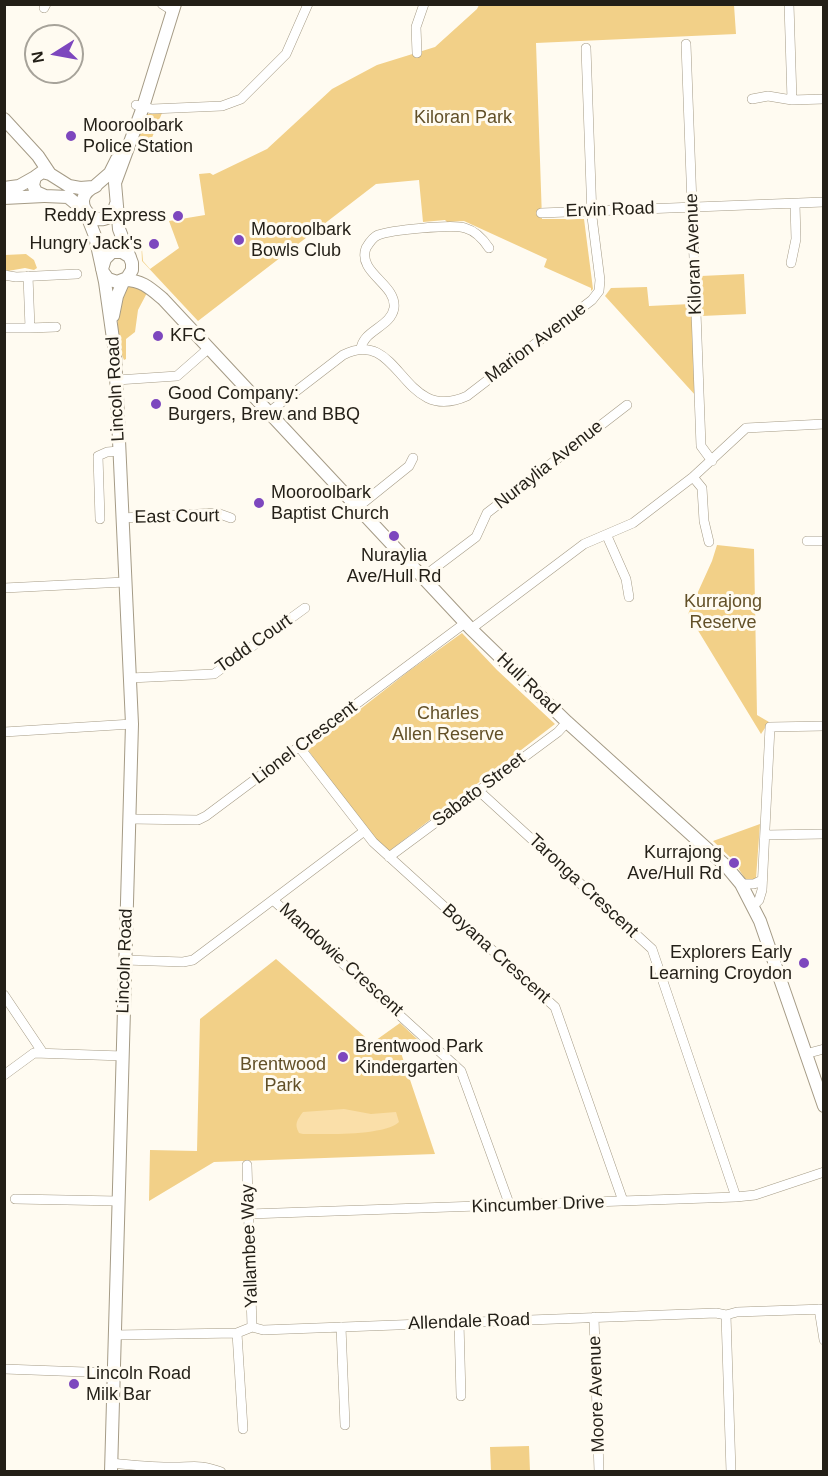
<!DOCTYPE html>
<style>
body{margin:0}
#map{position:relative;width:828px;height:1476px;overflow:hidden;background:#fffbf1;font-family:Arial,sans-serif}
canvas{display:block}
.frame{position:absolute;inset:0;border:6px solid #231f17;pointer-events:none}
.north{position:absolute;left:24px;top:24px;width:60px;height:60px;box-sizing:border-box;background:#fffbf1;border:2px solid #a7a39a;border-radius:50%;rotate:259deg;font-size:16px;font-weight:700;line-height:24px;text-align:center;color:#231f17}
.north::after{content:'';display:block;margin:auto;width:21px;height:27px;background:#7d47be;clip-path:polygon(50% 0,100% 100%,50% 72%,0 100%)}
</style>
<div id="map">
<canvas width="828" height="1476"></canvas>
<div class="frame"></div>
<div class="north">N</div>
</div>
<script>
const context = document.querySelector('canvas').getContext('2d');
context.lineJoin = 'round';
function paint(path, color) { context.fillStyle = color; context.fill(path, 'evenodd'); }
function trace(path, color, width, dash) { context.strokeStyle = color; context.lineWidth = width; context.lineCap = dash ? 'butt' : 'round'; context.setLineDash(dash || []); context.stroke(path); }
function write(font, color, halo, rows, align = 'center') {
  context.font = font + ' Arial,sans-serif'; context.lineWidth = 6; context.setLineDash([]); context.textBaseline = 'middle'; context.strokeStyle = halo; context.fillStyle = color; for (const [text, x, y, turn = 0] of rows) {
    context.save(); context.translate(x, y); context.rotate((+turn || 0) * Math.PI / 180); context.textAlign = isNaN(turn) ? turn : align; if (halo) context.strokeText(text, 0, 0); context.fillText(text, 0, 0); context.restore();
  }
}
paint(new Path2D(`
 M 479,5 L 734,5 L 736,34 L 536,43 L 542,219 L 584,219 L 593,289 L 591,291 L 591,288 L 544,267 L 547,259 L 464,221 L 447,222 L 445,220 L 423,222 L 419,180 L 376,184 L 198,321 L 142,261 L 141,238 L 143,261 L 150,269 L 179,248 L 169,221 L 205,215 L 199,174 L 210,173 L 213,175 L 267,149 L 332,89 L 377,65 L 435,47 L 477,9 Z
 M 162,113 L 147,150 L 134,144 L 145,114 Z
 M 26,254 L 34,260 L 37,268 L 34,270 L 25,268 L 8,271 L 5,269 L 5,255 Z
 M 744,274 L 746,314 L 702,316 L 701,276 Z
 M 130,284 L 148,291 L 138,310 L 135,332 L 126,339 L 126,359 L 124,360 C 116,342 113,298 130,284 Z
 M 647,287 L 649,306 L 691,304 L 696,396 L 605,296 L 611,288 Z
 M 717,545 L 754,549 L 757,715 L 769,722 L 761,734 L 688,614 L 712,561 Z
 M 462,633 L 497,670 L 555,724 L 388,852 L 365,828 L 308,750 L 409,671 Z
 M 760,824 L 756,878 L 752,881 L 746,880 L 732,859 L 713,841 Z
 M 276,959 L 372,1043 L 400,1023 L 431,1052 L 401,1053 L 435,1154 L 214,1162 L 149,1201 L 150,1150 L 197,1151 L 200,1019 Z
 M 529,1446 L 530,1471 L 491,1471 L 490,1447 Z`), '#f2d088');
paint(new Path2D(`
 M 344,1109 L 371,1114 L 396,1112 L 399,1122 C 384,1136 325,1134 303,1134 L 299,1133 C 294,1124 297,1120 303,1112 Z`), '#fadfa9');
const minor = new Path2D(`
 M 162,4 L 173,11
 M 789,4 L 792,100 L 824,99
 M 44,8 L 46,4
 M 686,44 L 701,446 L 712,461
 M 417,53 L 416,27 L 424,4
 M 752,99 L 768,96 L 792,100
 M 136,105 L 152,109 L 222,106 L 241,99 L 286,54 L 308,4
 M 541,213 L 824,202
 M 791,263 L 796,239 L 795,204
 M 4,275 L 16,277 L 77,274
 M 4,328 L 30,328 L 28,276
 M 30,328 L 56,327
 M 361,349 C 363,330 391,327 394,308 C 397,284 357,273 366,248 C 369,243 373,237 378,235 C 391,230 453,224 465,228 C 476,231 483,239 489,248
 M 117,380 L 177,376 L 209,348
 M 269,412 L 343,355 C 401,325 401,426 467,396 L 592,300 L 599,291 L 600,280 L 592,217 L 586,48
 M 693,477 L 702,488 L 704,521 L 709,542
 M 358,507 L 409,466 L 413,458
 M 122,518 L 217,513 L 231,518
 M 100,519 L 98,456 L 107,452 L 119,451
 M 607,536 L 626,579 L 629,597
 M 807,541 L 824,541
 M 423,577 L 476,537 L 487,513 L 627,405
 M 4,588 L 125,582
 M 471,629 L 584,544 L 633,523 L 693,477 L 746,428 L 824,424
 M 130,678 L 214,674 L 305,608
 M 4,732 L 132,724
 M 300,748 L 373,842 L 555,1007 L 623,1201
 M 479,791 L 652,949 L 736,1197
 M 130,819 L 198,820 L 206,816 L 465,623
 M 765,835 L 824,834
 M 389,857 L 558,732 L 567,722
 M 741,884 L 754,884 L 762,880
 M 273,900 L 461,1071 L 510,1206
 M 753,906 L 759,900 L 762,890 L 770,727 L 824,726
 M 125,960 L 183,962 L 193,960 L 363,832
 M 4,995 L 43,1053
 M 805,1054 L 824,1049
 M 4,1075 L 34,1053 L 123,1056
 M 247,1165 L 252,1327
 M 15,1199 L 118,1201
 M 249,1214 L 736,1197 L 755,1195 L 824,1172
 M 819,1309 L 824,1340
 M 726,1315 L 731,1472
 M 594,1317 L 599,1472
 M 459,1322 L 461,1396
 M 341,1327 L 345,1425
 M 237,1333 L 243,1429
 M 114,1335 L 237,1333 L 252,1327 L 263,1330 L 716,1313 L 726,1315 L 737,1312 L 824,1309
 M 4,1369 L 113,1373
 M 111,1463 C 130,1465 149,1467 169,1467 C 190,1468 199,1463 221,1472`);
const major = new Path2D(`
 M 4,119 L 38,156 L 50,174 L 69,186 L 80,188 L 93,187
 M 50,174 L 42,172 L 35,177 L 33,185 L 36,192 L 45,196 L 68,197 L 85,211
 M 95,186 L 110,173 L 117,159
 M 96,186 C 61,201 107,241 116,204
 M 4,188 L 19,186 L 35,177
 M 4,198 L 44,196
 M 86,213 L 95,236 L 105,282 L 115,353 L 132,724 L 111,1472
 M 102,269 L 105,259 L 112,252 L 122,252 L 130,257
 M 103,272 L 108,279 L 117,282 L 127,278 L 132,270 L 132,263 L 119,229 L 115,183 L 143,107 L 175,4
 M 125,280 C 142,280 151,289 163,299 L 471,629 L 567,722 L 726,866 L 741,884 L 760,921 L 824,1106
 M 113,316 L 117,296 L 124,280`);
trace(minor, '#a59b86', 10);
trace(major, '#a59b86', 14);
trace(minor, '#fff', 9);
trace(major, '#fff', 12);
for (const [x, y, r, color] of [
 [71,136,6,"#7d47be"],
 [178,216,6,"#7d47be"],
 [239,240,6,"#7d47be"],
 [154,244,6,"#7d47be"],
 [158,336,6,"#7d47be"],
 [156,404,6,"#7d47be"],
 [259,503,6,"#7d47be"],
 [394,536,6,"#7d47be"],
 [734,863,6,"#7d47be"],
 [804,963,6,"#7d47be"],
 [343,1057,6,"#7d47be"],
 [74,1384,6,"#7d47be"]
]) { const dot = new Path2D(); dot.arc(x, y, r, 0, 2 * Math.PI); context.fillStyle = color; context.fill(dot); trace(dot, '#fffbf1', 2); }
write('18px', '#625028', '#fffbf1', [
 ["Kiloran Park",463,118],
 ["Kurrajong",723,602],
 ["Reserve",723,623],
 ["Charles",448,714],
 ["Allen Reserve",448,735],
 ["Brentwood",283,1065],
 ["Park",283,1086]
]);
write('18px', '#231f17', '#fffbf1', [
 ["Mooroolbark",83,126],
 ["Police Station",83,147],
 ["Reddy Express",166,216,"right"],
 ["Mooroolbark",251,230],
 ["Bowls Club",251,251],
 ["Hungry Jack's",142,244,"right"],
 ["KFC",170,336],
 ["Good Company:",168,394],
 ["Burgers, Brew and BBQ",168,415],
 ["Mooroolbark",271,493],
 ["Baptist Church",271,514],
 ["Nuraylia",394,556,"center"],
 ["Ave/Hull Rd",394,577,"center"],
 ["Kurrajong",722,853,"right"],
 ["Ave/Hull Rd",722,874,"right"],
 ["Explorers Early",792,953,"right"],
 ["Learning Croydon",792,974,"right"],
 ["Brentwood Park",355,1047],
 ["Kindergarten",355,1068],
 ["Lincoln Road",86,1374],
 ["Milk Bar",86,1395]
], 'left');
write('18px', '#231f17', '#fffbf1', [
 ["Ervin Road",610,210,-2],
 ["Kiloran Avenue",694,254,-92],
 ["Marion Avenue",536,343,-37],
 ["Lincoln Road",116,389,-93],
 ["Nuraylia Avenue",549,465,-38],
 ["East Court",177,517,-1],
 ["Todd Court",254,644,-35],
 ["Hull Road",528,684,44],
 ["Lionel Crescent",305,743,-37],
 ["Sabato Street",479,790,-37],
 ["Taronga Crescent",583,886,43],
 ["Boyana Crescent",496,954,42],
 ["Mandowie Crescent",341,960,42],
 ["Lincoln Road",125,961,-88],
 ["Kincumber Drive",538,1205,-2],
 ["Yallambee Way",250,1246,-92],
 ["Allendale Road",469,1322,-2],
 ["Moore Avenue",597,1394,-92]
]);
</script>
